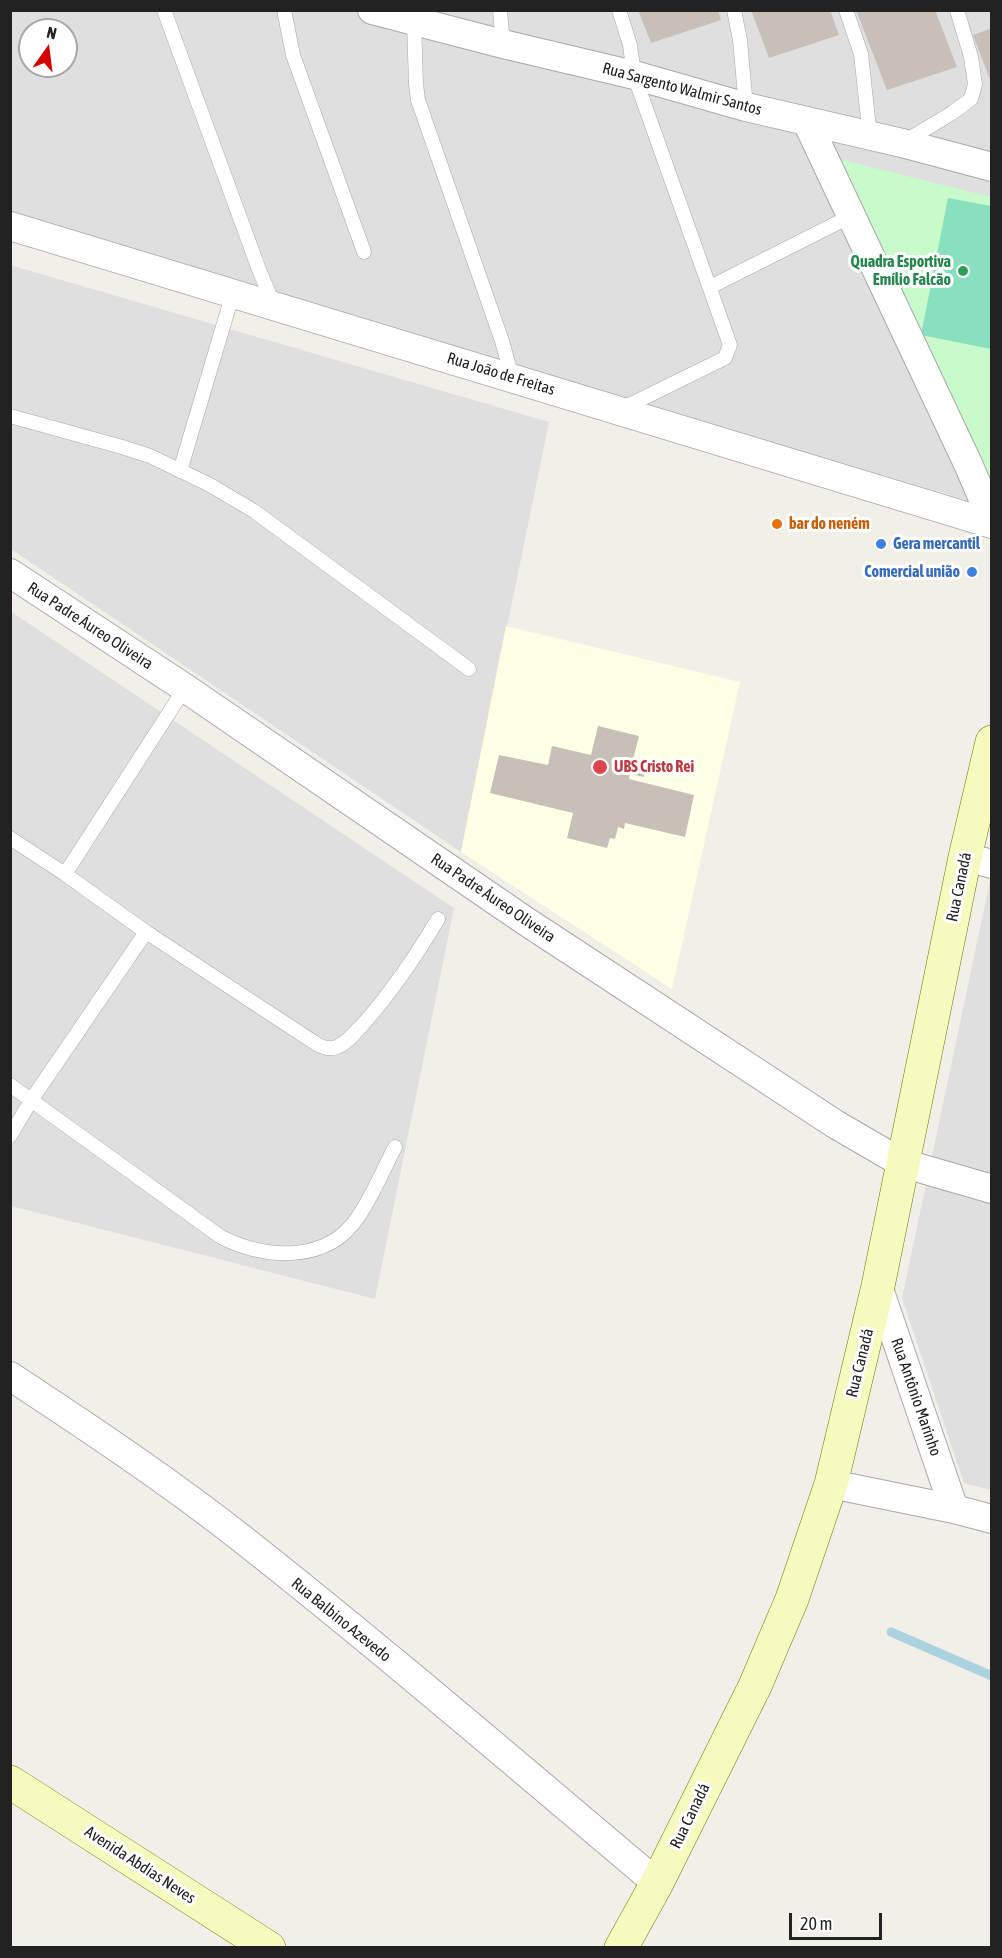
<!DOCTYPE html>
<meta charset="utf-8">
<style>
body{margin:0}
#map{position:relative;width:1002px;height:1958px;overflow:hidden;background:#f2efe9;font-family:"Asap Condensed",sans-serif}
canvas{display:block}
.frame{position:absolute;inset:0;border:12px solid #222;pointer-events:none}
.north{position:absolute;left:18px;top:18px;width:60px;height:60px;box-sizing:border-box;background:#fff;border:2px solid #a7a7a7;border-radius:50%;rotate:14deg;font-size:16px;font-weight:700;line-height:24px;text-align:center;color:#222}
.north::after{content:'';display:block;margin:auto;width:21px;height:27px;background:#d40000;clip-path:polygon(50% 0,100% 100%,50% 72%,0 100%)}
.scale{position:absolute;left:789px;top:1913px;width:93px;height:27px;box-sizing:border-box;border:3px solid #222;border-top:0;padding-left:8px;font-size:18px;line-height:21px;white-space:nowrap;color:#222;-webkit-text-stroke:4px #fff;paint-order:stroke}
</style>
<div id="map">
<canvas width="1002" height="1958"></canvas>
<div class="frame"></div>
<div class="north">N</div>
<div class="scale">20 m</div>
</div>
<script>
const context = document.querySelector('canvas').getContext('2d');
context.lineJoin = 'round';
function paint(path, color) { context.fillStyle = color; context.fill(path, 'evenodd'); }
function trace(path, color, width, dash) { context.strokeStyle = color; context.lineWidth = width; context.lineCap = dash ? 'butt' : 'round'; context.setLineDash(dash || []); context.stroke(path); }
function write(font, color, halo, rows, align = 'center') {
  context.font = font + ' "Asap Condensed",sans-serif'; context.lineWidth = 6; context.setLineDash([]); context.textBaseline = 'middle'; context.strokeStyle = halo; context.fillStyle = color; for (const [text, x, y, turn = 0] of rows) {
    context.save(); context.translate(x, y); context.rotate((+turn || 0) * Math.PI / 180); context.textAlign = isNaN(turn) ? turn : align; if (halo) context.strokeText(text, 0, 0); context.fillText(text, 0, 0); context.restore();
  }
}
paint(new Path2D(`
 M 10,11 L 991,11 L 991,507 L 387,329 L 11,222 ZM 30,30 L 66,30 L 66,66 L 30,66 Z
 M 10,265 L 549,422 L 461,852 L 11,549 Z
 M 10,611 L 454,908 L 375,1299 L 11,1206 Z
 M 991,876 L 991,1490 L 964,1483 L 902,1298 Z`), '#e0dfdf');
paint(new Path2D(`
 M 506,626 L 740,682 L 672,989 L 461,852 Z`), '#ffffe5');
paint(new Path2D(`
 M 838,159 L 991,197 L 991,501 Z`), '#c8facc');
paint(new Path2D(`
 M 948,198 L 991,206 L 991,349 L 921,335 Z`), '#88e0be');
trace(new Path2D(`
 M 891,1632 L 992,1676`), '#aad3df', 9);
paint(new Path2D(`
 M 638,10 L 718,10 L 721,20 L 651,43 Z
 M 751,10 L 830,10 L 839,35 L 769,58 Z
 M 856,10 L 935,10 L 957,67 L 887,90 Z
 M 992,28 L 992,82 L 991,82 L 973,35 Z
 M 598,726 L 639,736 L 633,759 L 648,762 L 644,777 L 630,774 L 629,779 L 694,795 L 685,837 L 625,823 L 624,829 L 618,827 L 615,839 L 610,838 L 607,848 L 567,838 L 573,813 L 490,793 L 499,755 L 548,765 L 552,746 L 591,755 Z`), '#c7bfb8');
const lane = new Path2D(`
 M 164,10 L 258,267 L 274,306
 M 284,10 L 293,55 L 364,252
 M 500,10 L 503,44
 M 619,10 L 630,45 L 634,75 L 730,345 L 725,358 L 621,409
 M 734,10 L 740,40 L 746,107
 M 846,10 L 861,54 L 870,137
 M 414,22 L 416,84 L 418,100 L 502,341 L 512,377
 M 904,142 L 952,113 L 971,99 L 975,84 L 971,57 L 957,10
 M 710,287 L 851,216
 M 10,416 L 122,447 L 150,456 L 210,485 L 254,511 L 469,669
 M 180,471 L 233,293
 M 10,838 L 65,874 L 146,932 L 315,1043 C 322,1047 328,1050 337,1047 C 349,1042 356,1031 365,1022 C 393,990 416,956 438,919
 M 65,874 L 185,688
 M 10,1085 L 221,1237 C 265,1259 327,1264 358,1217 C 373,1195 383,1170 395,1147
 M 10,1136 L 32,1099 L 146,932`);
const street = new Path2D(`
 M 372,10 L 503,44 L 634,75 L 746,107 L 902,143 L 992,167
 M 807,122 L 969,466 L 992,520
 M 10,226 L 992,524
 M 10,573 L 185,688 L 524,920 L 835,1124 L 902,1163 L 992,1189
 M 965,857 L 992,864
 M 878,1286 L 954,1509
 M 10,1376 C 89,1428 167,1480 241,1538 C 382,1649 519,1767 657,1883
 M 831,1484 L 954,1509 L 992,1519`);
const secondary = new Path2D(`
 M 10,1782 L 269,1948
 M 621,1948 L 657,1883 L 755,1686 L 792,1599 L 831,1484 L 878,1286 L 965,857 L 992,742`);
trace(lane, '#a9a9a9', 15);
trace(street, '#a9a9a9', 30);
trace(secondary, '#707d05', 34);
trace(lane, '#fff', 14);
trace(street, '#fff', 28);
trace(secondary, '#f7fabf', 33);
for (const [x, y, r, color] of [
 [963,271,6,"#2e9e5b"],
 [777,524,6,"#e8710a"],
 [881,544,6,"#3f7fe0"],
 [972,572,6,"#3f7fe0"],
 [600,767,8,"#e0444e"]
]) { const dot = new Path2D(); dot.arc(x, y, r, 0, 2 * Math.PI); context.fillStyle = color; context.fill(dot); trace(dot, '#fff', 2); }
write('16px', '#222', '#fff', [
 ["Rua Sargento Walmir Santos",682,89,15],
 ["Rua João de Freitas",501,374,17],
 ["Rua Padre Áureo Oliveira",90,626,33],
 ["Rua Canadá",959,887,-78],
 ["Rua Padre Áureo Oliveira",493,898,34],
 ["Rua Canadá",860,1363,-76],
 ["Rua Antônio Marinho",916,1397,71],
 ["Rua Balbino Azevedo",341,1620,39],
 ["Rua Canadá",690,1816,-64],
 ["Avenida Abdias Neves",140,1865,33]
]);
write('bold 16px', '#27864d', '#fff', [
 ["Quadra Esportiva",951,262],
 ["Emílio Falcão",951,280]
], 'right');
write('bold 16px', '#c56008', '#fff', [
 ["bar do neném",789,524]
], 'left');
write('bold 16px', '#366cbe', '#fff', [
 ["Gera mercantil",893,544],
 ["Comercial união",960,572,"right"]
], 'left');
write('bold 16px', '#be3a42', '#fff', [
 ["UBS Cristo Rei",614,767]
], 'left');
</script>
